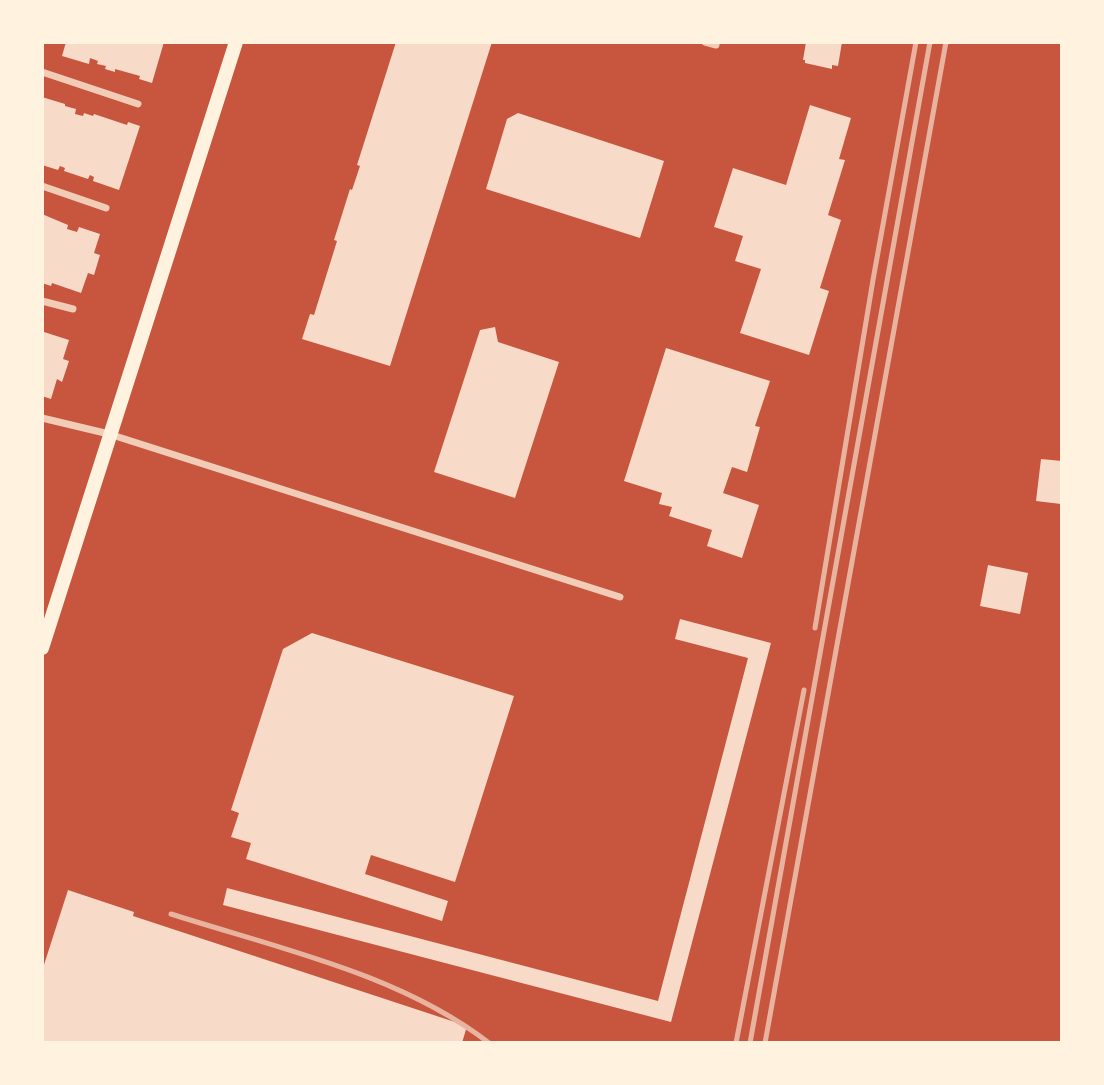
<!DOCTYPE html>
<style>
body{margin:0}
#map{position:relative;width:1104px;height:1085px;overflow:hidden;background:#c8553d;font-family:"Alegreya Sans",sans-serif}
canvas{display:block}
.frame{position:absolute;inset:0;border:44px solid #fff3e0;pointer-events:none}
</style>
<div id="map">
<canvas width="1104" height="1085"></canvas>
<div class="frame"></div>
</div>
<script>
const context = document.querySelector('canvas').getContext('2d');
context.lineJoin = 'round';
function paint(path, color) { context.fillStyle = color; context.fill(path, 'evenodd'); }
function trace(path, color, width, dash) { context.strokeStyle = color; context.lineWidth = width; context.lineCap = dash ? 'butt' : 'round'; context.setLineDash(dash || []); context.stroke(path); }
paint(new Path2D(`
 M 66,42 L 164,42 L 152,83 L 139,79 L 140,76 L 115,69 L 115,72 L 105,69 L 106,66 L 97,64 L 98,61 L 90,58 L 89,64 L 62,56 Z
 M 396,42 L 492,42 L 390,366 L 302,339 L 310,314 L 314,315 L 337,241 L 334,240 L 350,189 L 352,190 L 360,166 L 357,165 Z
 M 806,42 L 842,42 L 838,66 L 832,65 L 832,69 L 805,63 L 805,60 L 803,60 Z
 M 42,97 L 65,104 L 65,106 L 76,109 L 75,114 L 83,116 L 84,113 L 93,116 L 94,114 L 127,125 L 128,122 L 140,126 L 119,190 L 93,181 L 94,177 L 90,175 L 88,179 L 64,171 L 65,168 L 60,166 L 58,170 L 42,165 Z
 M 810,105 L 851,118 L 839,159 L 845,160 L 828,215 L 841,220 L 820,288 L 829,291 L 809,355 L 740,333 L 761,269 L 735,261 L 743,236 L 714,227 L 733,168 L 786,185 Z
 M 518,113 L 664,161 L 640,238 L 486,189 L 507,119 Z
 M 42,214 L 68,225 L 67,229 L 77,232 L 79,227 L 100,234 L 94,253 L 100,255 L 94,275 L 88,273 L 81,293 L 52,283 L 51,286 L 42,283 Z
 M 495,327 L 498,342 L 559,362 L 515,498 L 434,472 L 480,330 Z
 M 44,332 L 69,340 L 63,359 L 69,361 L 62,382 L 57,379 L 51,399 L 42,396 Z
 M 666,348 L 770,381 L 755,426 L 760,427 L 747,472 L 732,467 L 723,493 L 759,505 L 742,558 L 707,546 L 712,530 L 669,516 L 672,507 L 659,504 L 662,493 L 624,481 Z
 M 1041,459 L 1062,461 L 1061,504 L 1036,501 Z
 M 988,565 L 1028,573 L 1020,614 L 980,606 Z
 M 680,619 L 771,643 L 671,1022 L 223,905 L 227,888 L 658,1001 L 748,658 L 675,639 Z
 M 312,633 L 514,696 L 455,882 L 371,855 L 365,874 L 448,901 L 442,921 L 246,859 L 251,843 L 231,837 L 239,813 L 231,810 L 283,649 Z
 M 68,890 L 134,912 L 133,916 L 467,1026 L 462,1043 L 42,1043 L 42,971 Z`), '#f7dbc8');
trace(new Path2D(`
 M 705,42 L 716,45
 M 42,72 L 138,104
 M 42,186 L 106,208
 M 42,301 L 73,309
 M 42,418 L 109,434 L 620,597`), '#f1ccb7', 7);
trace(new Path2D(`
 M 42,648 L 236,42`), '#fff3e0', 14);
trace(new Path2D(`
 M 815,628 L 873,280 L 916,42
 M 171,914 C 277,948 400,974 489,1043
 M 736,1043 L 804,690
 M 750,1043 L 930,42
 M 765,1043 L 946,42`), '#e9b49f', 5);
</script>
